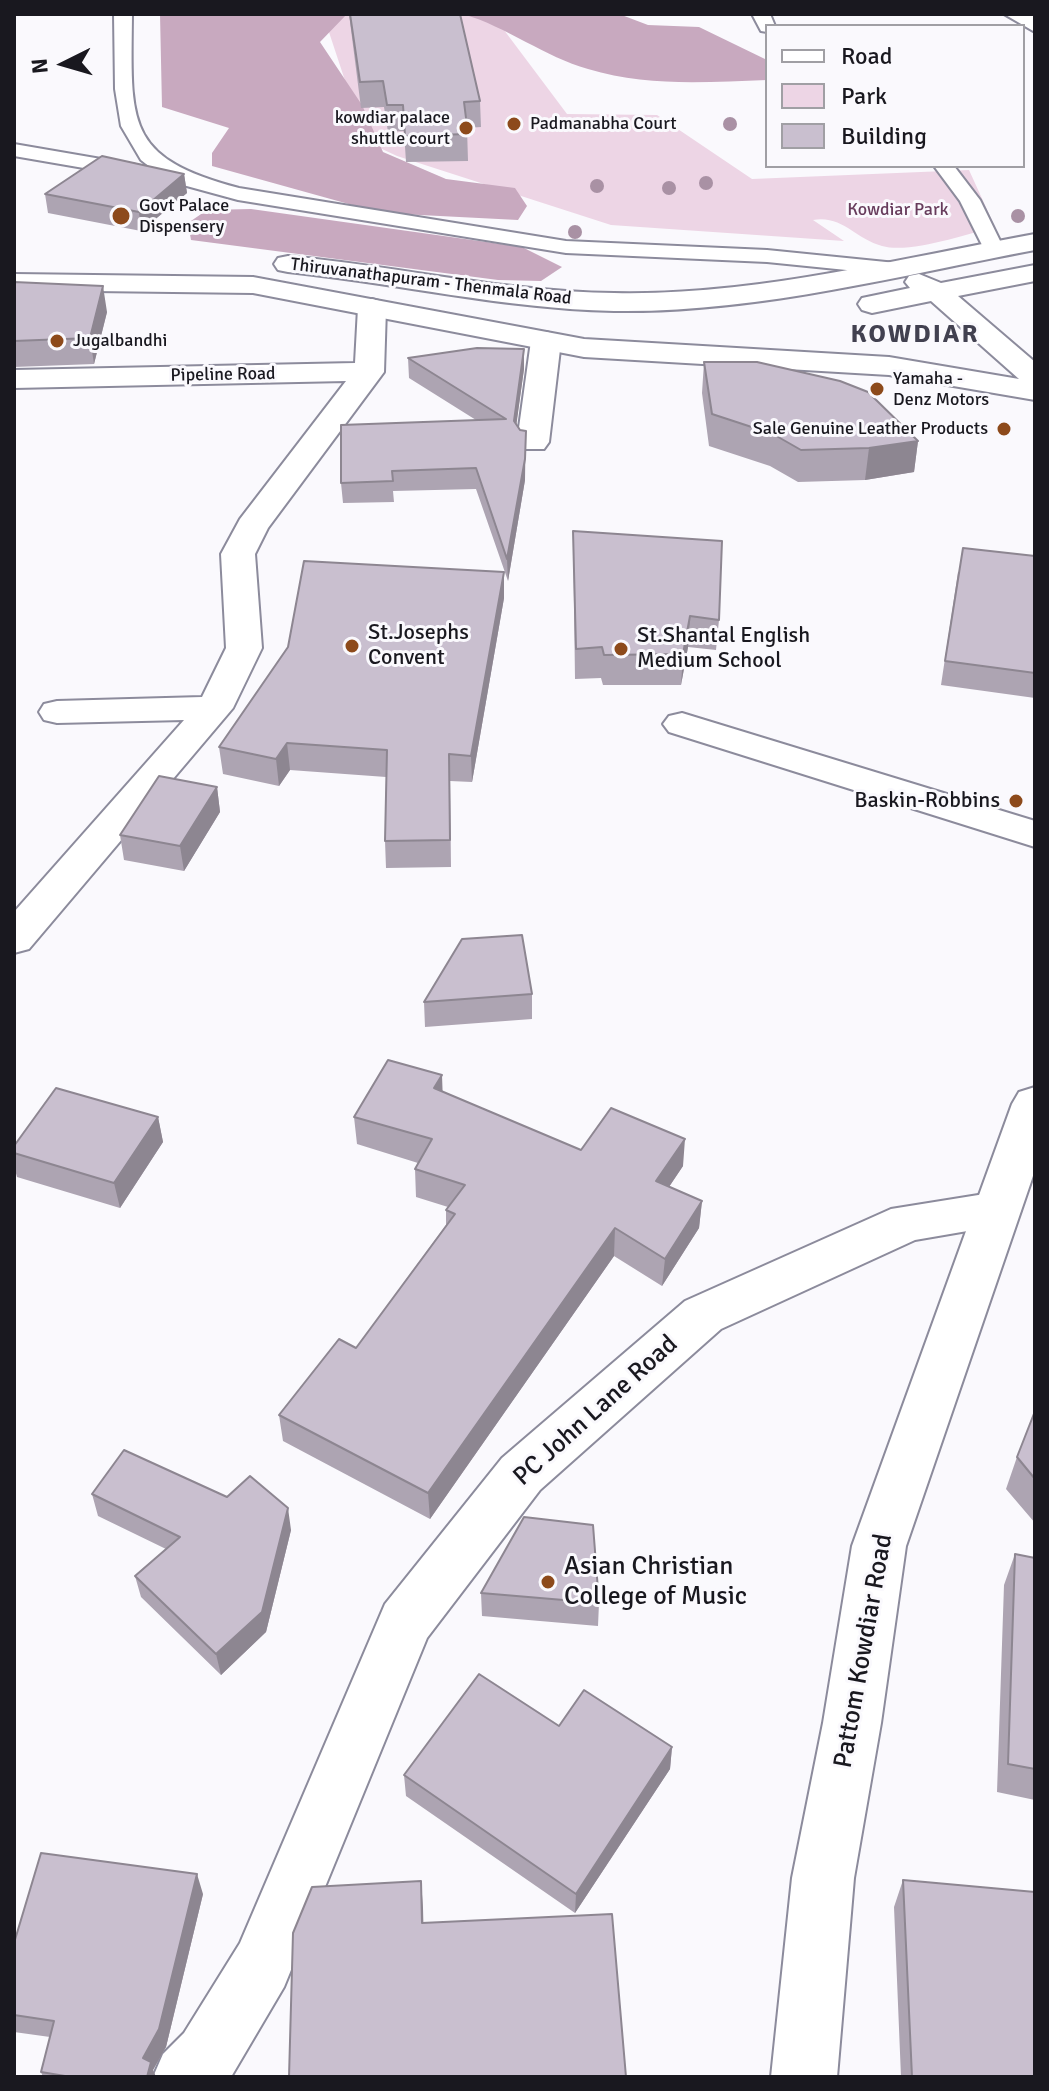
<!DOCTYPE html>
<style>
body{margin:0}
#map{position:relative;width:1049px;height:2091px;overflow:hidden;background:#faf9fd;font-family:Signika,sans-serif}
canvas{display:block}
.frame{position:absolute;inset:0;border:16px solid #19181f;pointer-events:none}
.legend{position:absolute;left:765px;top:24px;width:260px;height:144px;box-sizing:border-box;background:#faf9fd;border:2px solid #a09fa4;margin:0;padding:10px 14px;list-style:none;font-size:24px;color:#19181f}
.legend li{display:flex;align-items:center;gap:16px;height:40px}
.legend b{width:40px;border:2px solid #a09fa4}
.north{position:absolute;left:24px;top:24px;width:80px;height:80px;-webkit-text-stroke:6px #faf9fd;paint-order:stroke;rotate:265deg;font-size:22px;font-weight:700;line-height:32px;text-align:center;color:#19181f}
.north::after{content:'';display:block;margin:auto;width:28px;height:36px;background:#19181f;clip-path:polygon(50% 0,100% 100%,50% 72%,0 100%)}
</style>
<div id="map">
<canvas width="1049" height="2091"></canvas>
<div class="frame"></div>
<ul class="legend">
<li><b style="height:10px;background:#fff"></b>Road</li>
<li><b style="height:22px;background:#edd5e5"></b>Park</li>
<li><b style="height:22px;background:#c9bfcf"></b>Building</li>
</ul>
<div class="north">N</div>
</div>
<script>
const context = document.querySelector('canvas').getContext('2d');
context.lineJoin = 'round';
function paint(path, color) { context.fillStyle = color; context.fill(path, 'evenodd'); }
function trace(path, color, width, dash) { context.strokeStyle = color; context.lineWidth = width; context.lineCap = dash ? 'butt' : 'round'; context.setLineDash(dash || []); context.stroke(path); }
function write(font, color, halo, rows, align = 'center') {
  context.font = font + ' Signika,sans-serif'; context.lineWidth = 6; context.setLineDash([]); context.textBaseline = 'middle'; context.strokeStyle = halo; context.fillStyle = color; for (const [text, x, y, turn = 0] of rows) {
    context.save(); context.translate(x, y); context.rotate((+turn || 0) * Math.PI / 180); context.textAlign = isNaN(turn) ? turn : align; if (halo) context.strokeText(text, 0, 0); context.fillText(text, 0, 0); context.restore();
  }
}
paint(new Path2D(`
 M 323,14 L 492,14 L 567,114 L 657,115 L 752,179 L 969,170 L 995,227 C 966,234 910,254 882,246 C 855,239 843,215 813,220 L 844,241 L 611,225 L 397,156 L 365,141 Z`), '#edd5e5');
paint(new Path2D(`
 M 160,14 L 347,14 L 320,42 L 362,105 L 383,152 L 446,179 L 515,188 L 527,206 L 518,220 L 381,213 L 212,166 L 212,153 L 229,128 L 162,107 Z
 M 463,14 L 619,14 L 648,25 L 699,27 L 767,60 L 767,80 C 706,82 647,87 588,69 C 545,57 507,27 463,14 Z
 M 251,209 L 522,247 L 562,267 L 541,281 L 498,280 L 191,240 L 188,223 L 207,210 Z`), '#c8a9bf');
const lane = new Path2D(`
 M 114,14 L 132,14 C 131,122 124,158 239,188 L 566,241 L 767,250 L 896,263 L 907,269 L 896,275 L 767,262 L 566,253 L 238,200 L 183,185 L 160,175 L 141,160 L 121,126 L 115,89 Z
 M 752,14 L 770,14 L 775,26 L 767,26 L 767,32 L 761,31 Z
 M 14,144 L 136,165 L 146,171 L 136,177 L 14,156 Z
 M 934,166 L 954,166 L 980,200 L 1004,249 L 1000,253 L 986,253 L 960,201 Z`);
const street = new Path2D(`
 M 372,299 L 382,302 L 386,308 L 384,372 L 268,528 L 255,554 L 262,648 L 233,708 L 29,949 L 14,953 L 14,912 L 184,720 L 57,723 L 44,720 L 39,712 L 44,704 L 57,701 L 202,697 L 226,648 L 221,554 L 240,519 L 346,381 L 14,388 L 14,370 L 355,363 L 358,308 L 362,302 Z
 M 546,332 L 556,335 L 561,341 L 549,442 L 544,449 L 522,449 L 517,442 L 531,341 L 536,335 Z
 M 682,713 L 1035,821 L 1035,847 L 669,732 L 663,724 L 669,716 Z
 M 997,1192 L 1014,1197 L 1021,1210 L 1014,1223 L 915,1240 L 721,1329 L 540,1490 L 427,1638 L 284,1987 L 231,2077 L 153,2077 L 163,2054 L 184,2033 L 240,1943 L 385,1604 L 502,1458 L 685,1301 L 891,1209 Z`);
const secondary = new Path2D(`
 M 1004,14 L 1035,16 L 1035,32 Z
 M 1035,1087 L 1035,1170 L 906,1546 L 881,1723 L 854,1878 L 837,2077 L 771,2077 L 792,1878 L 823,1723 L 852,1546 L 1012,1104 L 1019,1092 Z`);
const primary = new Path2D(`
 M 1035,234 L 1035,250 C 896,276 757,313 614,311 C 505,309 397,283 288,272 L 278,270 L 274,264 L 278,258 L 288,256 C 397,266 505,292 614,293 C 756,296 896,259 1035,234 Z
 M 1035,265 L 1035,281 L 958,296 L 1035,362 L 1035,400 L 889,375 L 584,357 L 253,293 L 14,290 L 14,274 L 253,277 L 584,339 L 889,357 L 1019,379 L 931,301 L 872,313 L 862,310 L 858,304 L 862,298 L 910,288 L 905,282 L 909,276 L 919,274 L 941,283 Z`);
trace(lane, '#8c8b9c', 4);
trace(street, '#8c8b9c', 4);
trace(secondary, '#8c8b9c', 4);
trace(primary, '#8c8b9c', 4);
paint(lane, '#fff');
paint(street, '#fff');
paint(secondary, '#fff');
paint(primary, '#fff');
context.fillStyle = '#a991a4';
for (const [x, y] of [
 [730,124],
 [706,183],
 [597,186],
 [669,188],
 [1018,216],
 [575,232]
]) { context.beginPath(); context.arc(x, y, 7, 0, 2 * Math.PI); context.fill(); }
paint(new Path2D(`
 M 349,14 L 460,14 L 480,101 L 481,127 L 467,128 L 468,161 L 406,162 L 404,131 L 388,132 L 384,107 L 361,108 Z
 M 184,174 L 187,193 L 141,231 L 48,213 L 45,194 Z
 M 14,282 L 107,312 L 94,364 L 14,367 Z
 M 408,358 L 524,369 L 516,425 L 520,430 L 526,431 L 525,480 L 508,581 L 476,489 L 393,491 L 394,502 L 343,503 L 341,483 L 476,420 L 409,378 Z
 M 704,362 L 918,441 L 914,472 L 865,480 L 798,482 L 770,466 L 709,446 L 702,393 Z
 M 573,531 L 719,620 L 716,650 L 688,647 L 681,685 L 603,685 L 601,678 L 575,679 Z
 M 1035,556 L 1035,698 L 941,685 L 958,572 Z
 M 504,572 L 504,598 L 472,782 L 450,781 L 451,867 L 386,868 L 385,841 L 386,777 L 290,770 L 279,786 L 223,774 L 219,747 Z
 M 217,787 L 220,812 L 184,871 L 124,860 L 120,835 Z
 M 532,994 L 532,1019 L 425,1027 L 424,1002 Z
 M 442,1091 L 581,1150 L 683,1166 L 669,1187 L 702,1201 L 699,1228 L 662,1286 L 614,1256 L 430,1519 L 283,1441 L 279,1415 L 356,1348 L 446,1225 L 446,1210 L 448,1207 L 416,1197 L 415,1169 L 418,1163 L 357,1144 L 354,1117 Z
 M 158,1117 L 163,1142 L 120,1208 L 17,1177 L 14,1166 L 14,1146 Z
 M 1035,1411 L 1035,1523 L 1006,1489 L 1017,1457 Z
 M 92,1494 L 291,1530 L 266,1632 L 221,1675 L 141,1597 L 135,1576 L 166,1549 L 98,1516 Z
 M 1015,1554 L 1035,1558 L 1035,1800 L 997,1792 L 1004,1585 Z
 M 481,1593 L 599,1603 L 598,1626 L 482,1616 Z
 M 559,1726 L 672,1747 L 670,1769 L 575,1913 L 406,1796 L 404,1775 Z
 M 903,1880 L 1035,2077 L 901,2077 L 894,1907 Z
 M 203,1894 L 166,2047 L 153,2070 L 156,2077 L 43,2077 L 41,2072 L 50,2037 L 14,2032 L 14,1943 Z`), '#ada4b2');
paint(new Path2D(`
 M 184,174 L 187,193 L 141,231 L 139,212 Z
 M 103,286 L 107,312 L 94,364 L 90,338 Z
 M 524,349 L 524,369 L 514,442 L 514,421 Z
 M 918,441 L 914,472 L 865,480 L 869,448 Z
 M 525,459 L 525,480 L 508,581 L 507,559 Z
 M 504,572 L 504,598 L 472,782 L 471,756 Z
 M 690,616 L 688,647 L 681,685 L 683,654 Z
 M 287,743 L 290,770 L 279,786 L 276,759 Z
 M 217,787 L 220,812 L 184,871 L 180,846 Z
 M 442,1075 L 443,1103 L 434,1088 Z
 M 158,1117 L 163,1142 L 120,1208 L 114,1183 Z
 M 685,1139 L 683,1166 L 654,1209 L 656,1181 Z
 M 702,1201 L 699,1228 L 662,1286 L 665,1259 Z
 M 615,1228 L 614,1256 L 430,1519 L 428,1493 Z
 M 288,1508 L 291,1530 L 266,1632 L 221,1675 L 216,1654 Z
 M 672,1747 L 670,1769 L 575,1913 L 576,1894 Z
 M 197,1874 L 203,1894 L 166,2047 L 153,2070 L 156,2077 L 147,2077 L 143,2058 Z
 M 421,1881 L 423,1908 L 424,1949 L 422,1923 Z`), '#8d8691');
const building = new Path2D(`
 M 350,14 L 460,14 L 480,101 L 464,102 L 468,134 L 405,136 L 403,105 L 387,105 L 383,81 L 360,82 Z
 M 102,156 L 184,174 L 139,212 L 45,194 Z
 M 14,282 L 103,286 L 90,338 L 14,341 Z
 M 477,348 L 524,349 L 514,421 L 520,430 L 526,431 L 525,459 L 507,559 L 476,468 L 392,471 L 393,481 L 341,483 L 341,425 L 506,419 L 408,358 Z
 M 704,362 L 757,362 L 840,381 L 868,392 L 918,441 L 869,448 L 801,450 L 773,434 L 712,414 Z
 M 573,531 L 722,541 L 719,620 L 690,616 L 683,654 L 604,655 L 602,647 L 576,649 Z
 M 963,548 L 1035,556 L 1035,673 L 945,661 Z
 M 304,561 L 504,572 L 471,756 L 449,754 L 450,840 L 385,841 L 387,750 L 287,743 L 276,759 L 219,747 L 288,647 Z
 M 159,776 L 217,787 L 180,846 L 120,835 Z
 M 522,935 L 532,994 L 424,1002 L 462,939 Z
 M 388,1060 L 442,1075 L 434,1088 L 581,1150 L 611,1108 L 685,1139 L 656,1181 L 702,1201 L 665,1259 L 615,1228 L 428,1493 L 279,1415 L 339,1339 L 356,1348 L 455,1214 L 446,1210 L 465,1185 L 415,1169 L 432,1139 L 354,1117 Z
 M 56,1088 L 158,1117 L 114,1183 L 14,1153 L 14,1146 Z
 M 1035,1411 L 1035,1479 L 1017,1457 Z
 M 124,1450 L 227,1497 L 250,1476 L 288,1508 L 262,1612 L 216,1654 L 135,1576 L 180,1537 L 92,1494 Z
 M 524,1517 L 593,1525 L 599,1603 L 481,1593 Z
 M 1015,1554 L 1035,1558 L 1035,1769 L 1008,1764 Z
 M 479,1674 L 559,1726 L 584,1690 L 672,1747 L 576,1894 L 404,1775 Z
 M 41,1853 L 197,1874 L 159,2029 L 143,2058 L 151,2062 L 147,2077 L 71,2077 L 41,2072 L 54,2021 L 14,2015 L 14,1943 Z
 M 903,1880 L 1035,1892 L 1035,2077 L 912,2077 Z
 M 421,1881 L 422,1923 L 612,1914 L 626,2077 L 289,2077 L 293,1933 L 312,1887 Z`);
paint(building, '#c9bfcf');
trace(building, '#8d8691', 2);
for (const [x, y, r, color] of [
 [514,124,8,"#8d4a1b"],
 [466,128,8,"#8d4a1b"],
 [121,216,10,"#8d4a1b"],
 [57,341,8,"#8d4a1b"],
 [877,389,8,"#8d4a1b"],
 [1004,429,8,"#8d4a1b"],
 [352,646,8,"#8d4a1b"],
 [621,649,8,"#8d4a1b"],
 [1016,801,8,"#8d4a1b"],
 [548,1582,8,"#8d4a1b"]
]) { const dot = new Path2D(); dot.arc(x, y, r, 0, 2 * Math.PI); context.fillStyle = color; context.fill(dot); trace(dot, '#faf9fd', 3); }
write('18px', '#19181f', '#faf9fd', [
 ["kowdiar palace",450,118,"right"],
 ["shuttle court",450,139,"right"],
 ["Padmanabha Court",530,124],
 ["Govt Palace",139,206],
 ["Dispensery",139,227],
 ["Jugalbandhi",73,341],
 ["Yamaha -",893,379],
 ["Denz Motors",893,400],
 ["Sale Genuine Leather Products",988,429,"right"]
], 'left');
write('18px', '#673c5c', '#faf9fd', [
 ["Kowdiar Park",898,210]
]);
write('18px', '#19181f', '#faf9fd', [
 ["Thiruvanathapuram - Thenmala Road",431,282,7],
 ["Pipeline Road",223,375,-1]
]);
write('22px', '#19181f', '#faf9fd', [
 ["St.Josephs",368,633],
 ["Convent",368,658],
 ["St.Shantal English",637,636],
 ["Medium School",637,661],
 ["Baskin-Robbins",1000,801,"right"]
], 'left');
context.letterSpacing = '2px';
write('bold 26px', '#424150', '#faf9fd', [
 ["KOWDIAR",915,335]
]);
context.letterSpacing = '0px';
write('26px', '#19181f', '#faf9fd', [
 ["PC John Lane Road",596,1411,-42],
 ["Pattom Kowdiar Road",864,1651,-80]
]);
write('26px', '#19181f', '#faf9fd', [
 ["Asian Christian",564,1567],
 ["College of Music",564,1597]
], 'left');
</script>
